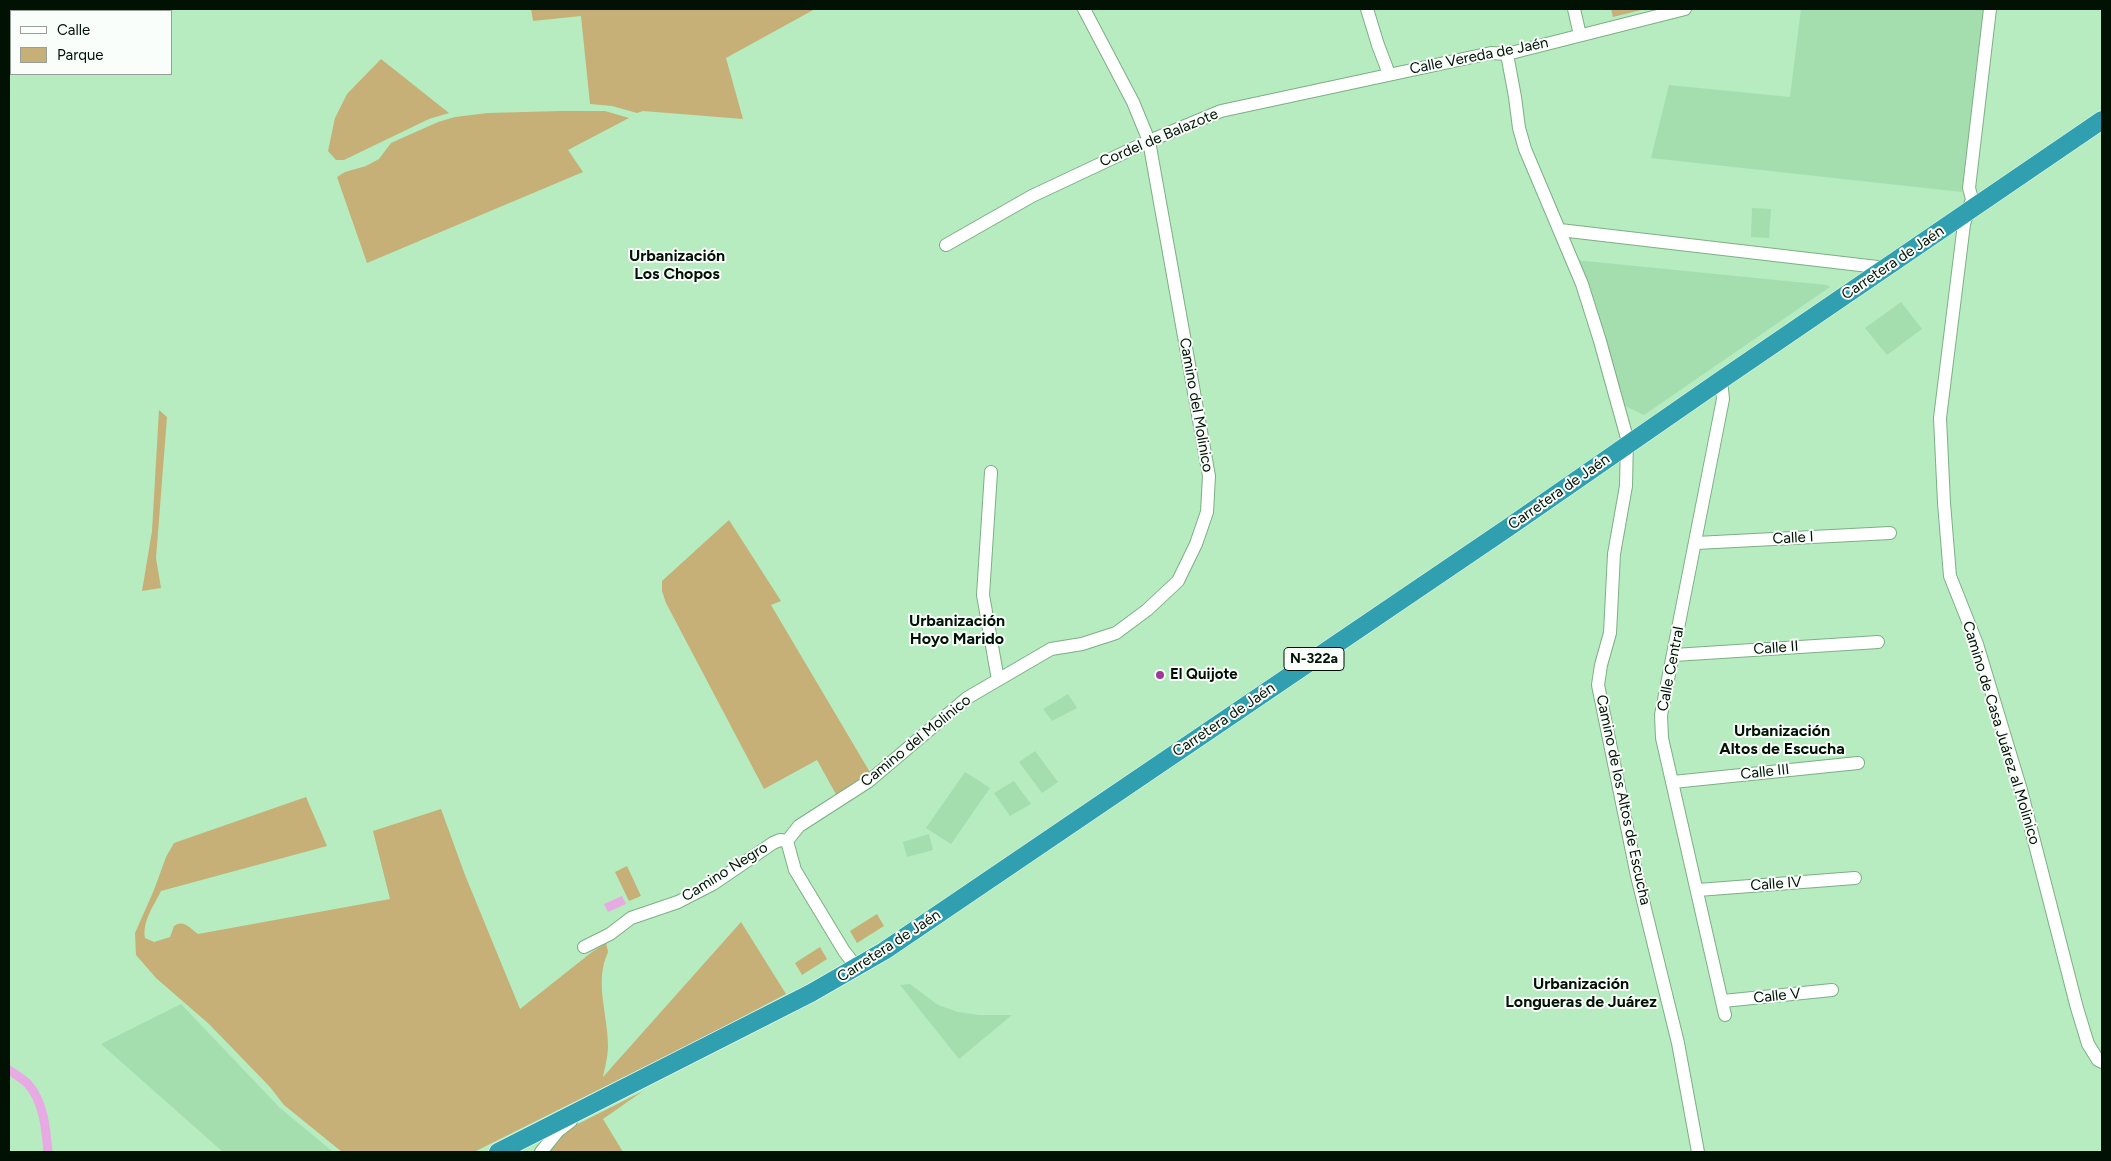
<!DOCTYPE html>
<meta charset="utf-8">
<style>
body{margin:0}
#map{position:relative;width:2111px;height:1161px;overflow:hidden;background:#b6ecbf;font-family:Figtree,sans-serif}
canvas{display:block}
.frame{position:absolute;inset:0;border:10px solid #011104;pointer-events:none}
.legend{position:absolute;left:10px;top:10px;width:162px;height:65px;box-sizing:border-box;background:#f9fefa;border:1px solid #969f98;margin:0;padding:6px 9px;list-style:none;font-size:15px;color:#011104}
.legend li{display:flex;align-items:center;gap:10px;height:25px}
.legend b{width:25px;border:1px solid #969f98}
</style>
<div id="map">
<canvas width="2111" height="1161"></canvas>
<div class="frame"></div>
<ul class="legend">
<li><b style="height:6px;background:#fff"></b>Calle</li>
<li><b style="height:14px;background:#c6b077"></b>Parque</li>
</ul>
</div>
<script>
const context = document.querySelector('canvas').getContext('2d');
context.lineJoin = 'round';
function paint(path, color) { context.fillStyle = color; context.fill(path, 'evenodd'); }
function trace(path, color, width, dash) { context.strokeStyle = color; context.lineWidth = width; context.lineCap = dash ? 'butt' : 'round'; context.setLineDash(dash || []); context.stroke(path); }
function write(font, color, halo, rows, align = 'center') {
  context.font = font + ' Figtree,sans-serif'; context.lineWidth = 4; context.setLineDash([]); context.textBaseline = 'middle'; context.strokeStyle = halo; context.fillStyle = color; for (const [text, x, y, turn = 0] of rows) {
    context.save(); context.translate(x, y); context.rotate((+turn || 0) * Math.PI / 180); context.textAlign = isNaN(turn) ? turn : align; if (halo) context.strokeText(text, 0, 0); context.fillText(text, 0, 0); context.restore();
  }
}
paint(new Path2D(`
 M 1801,9 L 1984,9 L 1962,192 L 1651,158 L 1669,85 L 1790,97 Z
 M 1752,208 L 1771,209 L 1769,238 L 1751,237 Z
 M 1575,260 L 1827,285 L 1830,287 L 1644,415 L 1621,404 Z
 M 1901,302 L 1922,329 L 1887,355 L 1865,328 Z
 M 1068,694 L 1077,708 L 1052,721 L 1043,709 Z
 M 1035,751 L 1058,782 L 1042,793 L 1019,762 Z
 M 965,772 L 990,788 L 951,844 L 926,828 Z
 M 1014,781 L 1031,804 L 1010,816 L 994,793 Z
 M 929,834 L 933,850 L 907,857 L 903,842 Z
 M 910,984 L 938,1005 L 958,1012 L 979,1015 L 1012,1015 L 959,1059 L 900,985 Z
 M 181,1004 L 280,1108 L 333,1152 L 223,1152 L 101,1044 Z`), '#a4deae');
paint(new Path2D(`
 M 531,9 L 815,9 L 726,58 L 743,119 L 643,111 L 637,113 L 612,106 L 590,104 L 581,16 L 533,21 Z
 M 1611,9 L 1645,9 L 1613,17 Z
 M 381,59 L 449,113 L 429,119 L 344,160 L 336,160 L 328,151 L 335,118 L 347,94 Z
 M 561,111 L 605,111 L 629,118 L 568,150 L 583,172 L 367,263 L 337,177 L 345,172 L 366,166 L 379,159 L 391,143 L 438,122 L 455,117 L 488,113 Z
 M 159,410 L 167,417 L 156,558 L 161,588 L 142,591 L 152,531 Z
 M 729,520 L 781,601 L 771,605 L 871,774 L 838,798 L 817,760 L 764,789 L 666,603 L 662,591 L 662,581 Z
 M 306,797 L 327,846 L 161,891 C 154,905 142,922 145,938 L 154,942 L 170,937 L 174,926 C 183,919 190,928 198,934 L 390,899 L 373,831 L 441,809 L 465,875 L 520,1009 L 592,952 L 606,943 L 608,952 C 594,982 608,1014 608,1046 C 608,1056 605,1067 603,1077 L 741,922 L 786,994 L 720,1029 L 474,1152 L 342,1152 L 284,1105 L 270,1087 L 209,1024 L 156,978 L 136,955 L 135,933 L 154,890 L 166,857 L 174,843 Z
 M 627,866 L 641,896 L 629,901 L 615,872 Z
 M 877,914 L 884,926 L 857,943 L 850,931 Z
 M 820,947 L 827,959 L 802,975 L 795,963 Z
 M 643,1091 L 603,1119 L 623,1152 L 547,1152 L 568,1129 Z`), '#c6b077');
paint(new Path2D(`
 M 622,896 L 626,904 L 608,912 L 604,904 Z`), '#e8aae3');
trace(new Path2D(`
 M 9,1070 C 15,1074 23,1079 28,1084 C 44,1102 46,1130 48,1152`), '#e8aae3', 9);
const minor = new Path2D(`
 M 1367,9 L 1378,45 L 1389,74
 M 1574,9 L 1580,35
 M 1990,9 L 1969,188 L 1972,199 L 1964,224 L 1940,418 L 1944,503 L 1950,576 L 1977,644 L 2021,790 L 2077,1008 L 2088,1044 L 2098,1060 L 2102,1062
 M 1507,54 L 1515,97 L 1519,128 L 1525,149 L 1582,284 L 1600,341 L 1627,438 L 1626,486 L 1614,554 L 1610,633 L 1601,665 L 1598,685 L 1637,876 L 1678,1043 L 1698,1152
 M 1560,230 L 1886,268
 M 946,245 L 1032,196 L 1149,141 L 1221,111 L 1491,53 L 1507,54 L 1685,9
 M 1721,380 L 1723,399 L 1661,715 L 1662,738 L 1725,1015
 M 991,472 L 983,595 L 998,680
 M 1696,543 L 1890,533
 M 1674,655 L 1878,642
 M 1673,782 L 1858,763
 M 1698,890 L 1855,878
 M 584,947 L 610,934 L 631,918 L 678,902 L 713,884 L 773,843 L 780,840 L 787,841
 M 857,968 L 844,951 L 795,870 L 787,841 L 799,826 L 869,781 L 967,698 L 1051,649 L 1082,644 L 1116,633 L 1147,610 L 1178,581 L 1196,544 L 1207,512 L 1209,476 L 1149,141 L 1133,102 L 1084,9
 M 1723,1001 L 1832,990
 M 541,1152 L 558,1131 L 571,1121`);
const highway = new Path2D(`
 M 498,1152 L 811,993 L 884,951 L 1509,527 L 1721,380 L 2102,120`);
trace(minor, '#7caf85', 14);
trace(highway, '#fff', 19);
trace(minor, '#fff', 12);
trace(highway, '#30a0b1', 18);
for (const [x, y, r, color] of [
 [1160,675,5,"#a0389c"]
]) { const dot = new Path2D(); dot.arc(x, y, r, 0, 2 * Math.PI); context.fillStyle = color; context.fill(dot); trace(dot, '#f9fefa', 2); }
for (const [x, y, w] of [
 [1314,659,60]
]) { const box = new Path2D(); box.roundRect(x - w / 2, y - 11.5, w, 23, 4); context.fillStyle = '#f9fefa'; context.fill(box); trace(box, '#011104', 1); }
write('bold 14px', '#011104', null, [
 ["N-322a",1314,659]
]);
write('15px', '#011104', '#f9fefa', [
 ["Calle Vereda de Jaén",1479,56,-11],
 ["Cordel de Balazote",1159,138,-23],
 ["Carretera de Jaén",1893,263,-34],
 ["Camino del Molinico",1196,405,80],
 ["Carretera de Jaén",1559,492,-35],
 ["Calle I",1793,538,-3],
 ["Calle II",1776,648,-4],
 ["Calle Central",1671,669,-79],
 ["Carretera de Jaén",1224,720,-34],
 ["Camino de Casa Juárez al Molinico",2001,733,73],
 ["Camino del Molinico",916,741,-39],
 ["Calle III",1765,772,-6],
 ["Camino de los Altos de Escucha",1623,800,78],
 ["Camino Negro",725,872,-32],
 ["Calle IV",1776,884,-4],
 ["Carretera de Jaén",889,946,-33],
 ["Calle V",1777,996,-6]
]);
write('bold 15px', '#011104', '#f9fefa', [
 ["El Quijote",1170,675]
], 'left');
write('bold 16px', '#011104', '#f9fefa', [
 ["Urbanización",677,256],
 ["Los Chopos",677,274],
 ["Urbanización",957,621],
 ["Hoyo Marido",957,639],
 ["Urbanización",1782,731],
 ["Altos de Escucha",1782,749],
 ["Urbanización",1581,984],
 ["Longueras de Juárez",1581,1002]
]);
</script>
